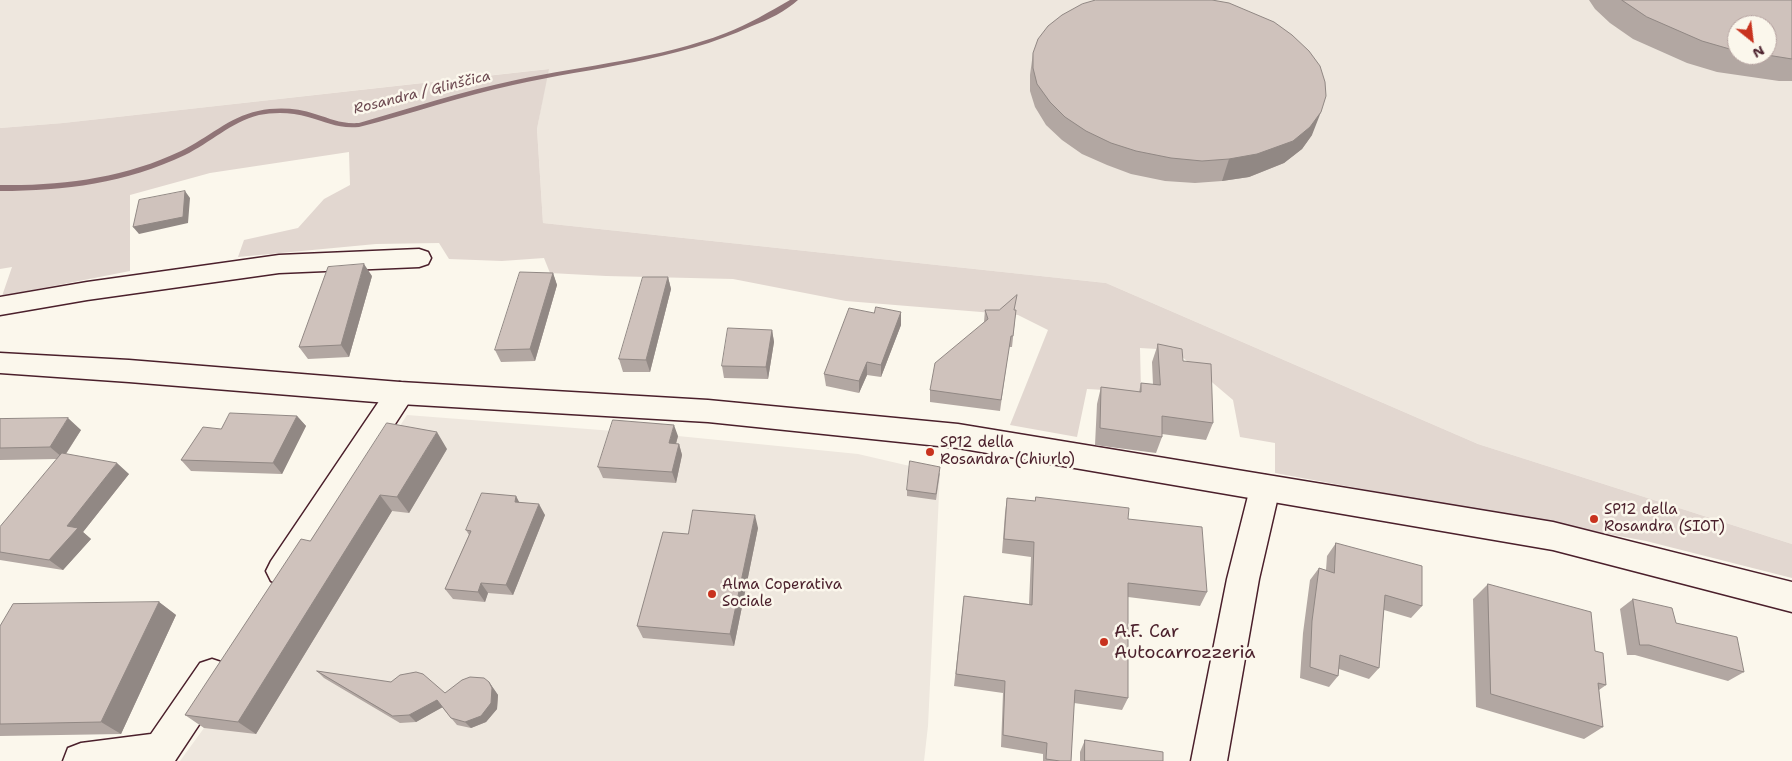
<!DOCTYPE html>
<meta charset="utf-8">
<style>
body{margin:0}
#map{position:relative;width:1792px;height:761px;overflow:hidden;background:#fbf7ec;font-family:"Shantell Sans",sans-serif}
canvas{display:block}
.north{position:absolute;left:1727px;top:15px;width:50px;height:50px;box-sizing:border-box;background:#fbf7ec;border:1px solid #b4a19f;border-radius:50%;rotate:151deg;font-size:14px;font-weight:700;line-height:20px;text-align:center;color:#4a1f2b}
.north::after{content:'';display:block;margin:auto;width:18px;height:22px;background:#c8321e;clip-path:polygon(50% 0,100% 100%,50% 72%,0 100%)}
</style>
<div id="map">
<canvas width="1792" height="761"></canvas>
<div class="north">N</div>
</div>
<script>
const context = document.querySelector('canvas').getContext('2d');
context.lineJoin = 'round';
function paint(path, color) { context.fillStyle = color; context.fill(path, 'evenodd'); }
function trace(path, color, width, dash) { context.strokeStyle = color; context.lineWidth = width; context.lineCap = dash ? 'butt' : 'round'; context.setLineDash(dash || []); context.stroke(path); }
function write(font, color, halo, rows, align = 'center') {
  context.font = font + ' "Shantell Sans",sans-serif'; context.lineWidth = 5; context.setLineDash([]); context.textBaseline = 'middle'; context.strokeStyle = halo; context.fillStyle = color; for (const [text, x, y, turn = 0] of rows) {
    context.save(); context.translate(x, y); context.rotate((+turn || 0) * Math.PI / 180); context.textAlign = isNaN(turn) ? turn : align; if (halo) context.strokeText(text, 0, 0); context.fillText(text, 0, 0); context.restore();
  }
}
paint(new Path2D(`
 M 0,0 L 1792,0 L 1792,544 L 1478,444 L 1106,283 L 543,223 L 537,129 L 548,69 L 63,123 L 0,128 ZM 1737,25 L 1767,25 L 1767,55 L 1737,55 Z
 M 407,415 L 678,436 L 858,454 L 940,473 L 928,726 L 924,761 L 180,761 L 204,728 Z`), '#eee7de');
paint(new Path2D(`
 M 549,69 L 537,129 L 543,223 L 1106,283 L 1478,444 L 1792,544 L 1792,578 L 1646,541 L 1275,473 L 1275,443 L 1240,437 L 1233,400 L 1174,350 L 1140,348 L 1141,392 L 1087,389 L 1077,437 L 1010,425 L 1048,330 L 1018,315 L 846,301 L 733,279 L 606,276 L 550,273 L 544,258 L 502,261 L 449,259 L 439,243 L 376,244 L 238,257 L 244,240 L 298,228 L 324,199 L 350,185 L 349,152 L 210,173 L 130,195 L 130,271 L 2,296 L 12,267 L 0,269 L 0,128 L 63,123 Z`), '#e2d7d0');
paint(new Path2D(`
 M 790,0 L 798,0 C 786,11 768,20 752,26 C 676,61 594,67 513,85 C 461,96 411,114 359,127 C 338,129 327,122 308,117 C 292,112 274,112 259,115 C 231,122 210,143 185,155 C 126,183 65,191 0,191 L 0,185 C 63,186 124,178 181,151 C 208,138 229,117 258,111 C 277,107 297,108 315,114 C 332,119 340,124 359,123 C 411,108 463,91 516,80 C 586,65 659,59 726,33 C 749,24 769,12 790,0 Z`), '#907477');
const street = new Path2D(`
 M 419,249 L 428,252 L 431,258 L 428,264 L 419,267 L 279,273 L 87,300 L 0,315 L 0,297 L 87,282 L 279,255 Z
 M 400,382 L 410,385 L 414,393 L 410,401 L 293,581 L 282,585 L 271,581 L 266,571 L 271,561 L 390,385 Z
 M 1265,475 L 1276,479 L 1280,488 L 1259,579 L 1227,761 L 1191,761 L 1227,579 L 1250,488 L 1254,479 Z
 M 212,659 L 224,663 L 229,675 L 224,687 L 175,761 L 63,761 L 68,748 L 81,743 L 151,734 L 200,663 Z`);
const secondary = new Path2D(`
 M 0,353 L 129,360 L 400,382 L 708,400 L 958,424 L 1553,522 L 1792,582 L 1792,612 L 1553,550 L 958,448 L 708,422 L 400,404 L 129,382 L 0,373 Z`);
trace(street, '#4a1f2b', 3);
trace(secondary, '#4a1f2b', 3);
paint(street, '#fbf7ec');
paint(secondary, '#fbf7ec');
paint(new Path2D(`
 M 1589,0 L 1792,0 L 1792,81 L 1779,81 L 1717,72 L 1687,63 L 1633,39 L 1610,23 L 1595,9 ZM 1737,25 L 1767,55 L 1737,55 Z
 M 1033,53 L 1312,135 L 1302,149 L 1284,163 L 1249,177 L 1222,181 L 1195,183 L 1165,181 L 1131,174 L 1107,165 L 1082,154 L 1062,140 L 1046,125 L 1035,107 L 1030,91 L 1030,75 Z
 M 553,273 L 557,285 L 535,361 L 501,362 L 495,350 Z
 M 372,276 L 349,357 L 308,359 L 299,347 Z
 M 668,277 L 671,289 L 650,372 L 623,372 L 619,359 Z
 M 985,310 L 1016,310 L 1012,347 L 1009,347 L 1000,411 L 930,402 L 930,390 L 984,322 Z
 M 901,312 L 901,325 L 881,377 L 867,375 L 859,393 L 826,386 L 824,374 L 874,313 Z
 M 772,330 L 774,342 L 768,379 L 724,378 L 722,366 Z
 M 1158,344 L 1183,361 L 1213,423 L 1206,440 L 1162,434 L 1162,437 L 1156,453 L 1095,445 L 1097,404 L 1101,387 L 1139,392 L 1141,383 L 1153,385 L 1152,362 Z
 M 297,416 L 306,426 L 282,474 L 191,471 L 181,460 L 221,429 Z
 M 0,419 L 81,430 L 66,454 L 129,474 L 83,532 L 91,539 L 63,570 L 0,560 L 0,527 L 57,459 L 0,460 Z
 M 678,436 L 676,444 L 679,444 L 682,455 L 676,483 L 603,478 L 598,467 Z
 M 447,449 L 409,513 L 392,511 L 256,734 L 204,728 L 185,715 L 310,541 Z
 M 940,473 L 936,500 L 907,496 L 907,490 Z
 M 516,496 L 519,502 L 545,515 L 513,595 L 488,593 L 485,602 L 453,599 L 445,589 L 469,535 L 466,530 Z
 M 1036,497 L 1128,519 L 1207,592 L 1200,606 L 1128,597 L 1128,698 L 1122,710 L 1074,703 L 1071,761 L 1043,761 L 1043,754 L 1001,747 L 1003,693 L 954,686 L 964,596 L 1029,604 L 1031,557 L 1002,553 L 1005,513 L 1007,498 L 1035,501 Z
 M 758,528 L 734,646 L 643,638 L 637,626 L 688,534 Z
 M 1336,543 L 1422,606 L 1411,618 L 1384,610 L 1379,668 L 1369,679 L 1339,669 L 1338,676 L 1329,687 L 1300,678 L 1303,633 L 1310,580 L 1319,568 L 1326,570 L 1327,556 Z
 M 1488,584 L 1595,651 L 1606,685 L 1599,690 L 1603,727 L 1584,739 L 1476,707 L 1473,599 Z
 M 1633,599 L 1676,623 L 1744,672 L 1728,681 L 1635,655 L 1627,655 L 1620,609 Z
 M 159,602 L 176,615 L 121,734 L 0,736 L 0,626 Z
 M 317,671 L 445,693 L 489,682 L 498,695 L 497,709 L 486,722 L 471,728 L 457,725 L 442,707 L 416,722 L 400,723 L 324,678 Z
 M 1085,740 L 1163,761 L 1080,761 L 1080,752 Z`), '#b2a7a2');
paint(new Path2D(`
 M 1321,112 L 1312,135 L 1302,149 L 1284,163 L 1249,177 L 1222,181 L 1229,159 Z
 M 185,191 L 190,198 L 188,223 L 139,234 L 133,227 Z
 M 364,264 L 372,276 L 349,357 L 341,345 Z
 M 553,273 L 557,285 L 535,361 L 530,349 Z
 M 668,277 L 671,289 L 650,372 L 646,360 Z
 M 901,312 L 901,325 L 881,377 L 881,365 Z
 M 772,330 L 774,342 L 768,379 L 766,367 Z
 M 867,362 L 867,375 L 859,393 L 859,381 Z
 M 297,416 L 306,426 L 282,474 L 273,463 Z
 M 68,418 L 81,430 L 63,458 L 50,447 Z
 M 674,425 L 678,436 L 673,454 L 669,443 Z
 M 437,432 L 447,449 L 409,513 L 397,497 Z
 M 679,444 L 682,455 L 676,483 L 672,472 Z
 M 117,463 L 129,474 L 83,532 L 91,539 L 63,570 L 49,560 L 67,526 Z
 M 380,495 L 392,511 L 256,734 L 238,722 Z
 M 516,496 L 522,508 L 515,502 Z
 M 539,504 L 545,515 L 513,595 L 506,585 Z
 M 755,515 L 758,528 L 734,646 L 730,634 Z
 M 481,583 L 488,593 L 485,602 L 478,592 Z
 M 159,602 L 176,615 L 121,734 L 101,722 Z
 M 489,682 L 498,695 L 497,709 L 486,722 L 471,728 L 465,722 Z
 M 437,700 L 443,707 L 416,722 L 409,715 Z`), '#918884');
const building = new Path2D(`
 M 1096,0 L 1212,0 L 1229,3 L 1274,22 L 1292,35 L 1309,51 L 1320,66 L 1325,82 L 1326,96 L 1321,112 L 1310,127 L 1293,141 L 1257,154 L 1229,159 L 1202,161 L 1171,158 L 1136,151 L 1111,143 L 1086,131 L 1065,117 L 1050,102 L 1037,84 L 1033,68 L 1033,53 L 1038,39 L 1048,26 L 1062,15 L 1082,4 Z
 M 1622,0 L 1792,0 L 1792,59 L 1767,55 L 1767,25 L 1737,25 L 1737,50 L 1733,50 L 1702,41 L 1647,17 Z
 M 185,191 L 183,217 L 133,227 L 139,200 Z
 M 364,264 L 341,345 L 299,347 L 328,267 Z
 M 520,272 L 553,273 L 530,349 L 495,350 Z
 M 643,277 L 668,277 L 646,360 L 619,359 Z
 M 1017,295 L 1014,310 L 1016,310 L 1013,336 L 1011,336 L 1001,400 L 930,390 L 935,363 L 988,319 L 985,310 L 999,310 Z
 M 876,307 L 901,312 L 881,365 L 867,362 L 859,381 L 824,374 L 849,308 L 874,313 Z
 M 728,328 L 772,330 L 766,367 L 722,366 Z
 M 1158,344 L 1182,349 L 1183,361 L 1211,364 L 1213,423 L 1162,416 L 1162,437 L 1100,428 L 1101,387 L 1141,392 L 1141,383 L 1160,385 Z
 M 230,413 L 297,416 L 273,463 L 181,460 L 203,427 L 221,429 Z
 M 68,418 L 50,447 L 0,448 L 0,419 Z
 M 613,420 L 674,425 L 669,443 L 679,444 L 672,472 L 598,467 Z
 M 387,423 L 437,432 L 397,497 L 380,495 L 238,722 L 185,715 L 301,539 L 310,541 Z
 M 62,453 L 117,463 L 67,526 L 78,528 L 49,560 L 0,552 L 0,527 Z
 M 910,461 L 940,467 L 936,494 L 907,490 Z
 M 482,493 L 516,496 L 515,502 L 539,504 L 506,585 L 481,583 L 478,592 L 445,589 L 471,531 L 466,530 Z
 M 1036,497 L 1129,508 L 1128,519 L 1202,527 L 1207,592 L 1128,583 L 1128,698 L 1075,690 L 1071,761 L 1060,761 L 1046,759 L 1047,743 L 1003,735 L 1005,681 L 956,674 L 964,596 L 1032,605 L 1034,542 L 1004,539 L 1007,498 L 1035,501 Z
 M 693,510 L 755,515 L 730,634 L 637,626 L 663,532 L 688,534 Z
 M 1336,543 L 1422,566 L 1422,606 L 1385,595 L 1379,668 L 1340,655 L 1338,676 L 1310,667 L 1312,621 L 1319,568 L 1334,573 Z
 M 1488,584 L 1591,612 L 1595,651 L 1603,653 L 1606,685 L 1598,683 L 1603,727 L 1491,694 Z
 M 1633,599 L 1672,608 L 1676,623 L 1737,637 L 1744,672 L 1649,645 L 1640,645 Z
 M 159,602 L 101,722 L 0,724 L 0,626 L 13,604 Z
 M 317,671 L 391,682 L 400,675 L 416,672 L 423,674 L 445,693 L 462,680 L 470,677 L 484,678 L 489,682 L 492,688 L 491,703 L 481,716 L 465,722 L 451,718 L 437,700 L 409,715 L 393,716 Z
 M 1085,740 L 1163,752 L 1163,761 L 1085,761 Z`);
paint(building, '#cfc2bc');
trace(building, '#918884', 1);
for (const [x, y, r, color] of [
 [930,452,5,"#c8321e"],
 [1594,519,5,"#c8321e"],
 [712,594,5,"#c8321e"],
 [1104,642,5,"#c8321e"]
]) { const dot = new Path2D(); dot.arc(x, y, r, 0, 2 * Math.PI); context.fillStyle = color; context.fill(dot); trace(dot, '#fbf7ec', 2); }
write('italic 14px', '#6d4a51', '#fbf7ec', [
 ["Rosandra / Glinščica",422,93,-14]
]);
write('15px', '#4a1f2b', '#fbf7ec', [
 ["SP12 della",940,443],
 ["Rosandra (Chiurlo)",940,460],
 ["SP12 della",1604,510],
 ["Rosandra (SIOT)",1604,527],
 ["Alma Coperativa",722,585],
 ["Sociale",722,602]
], 'left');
write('18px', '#4a1f2b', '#fbf7ec', [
 ["A.F. Car",1114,632],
 ["Autocarrozzeria",1114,653]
], 'left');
</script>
